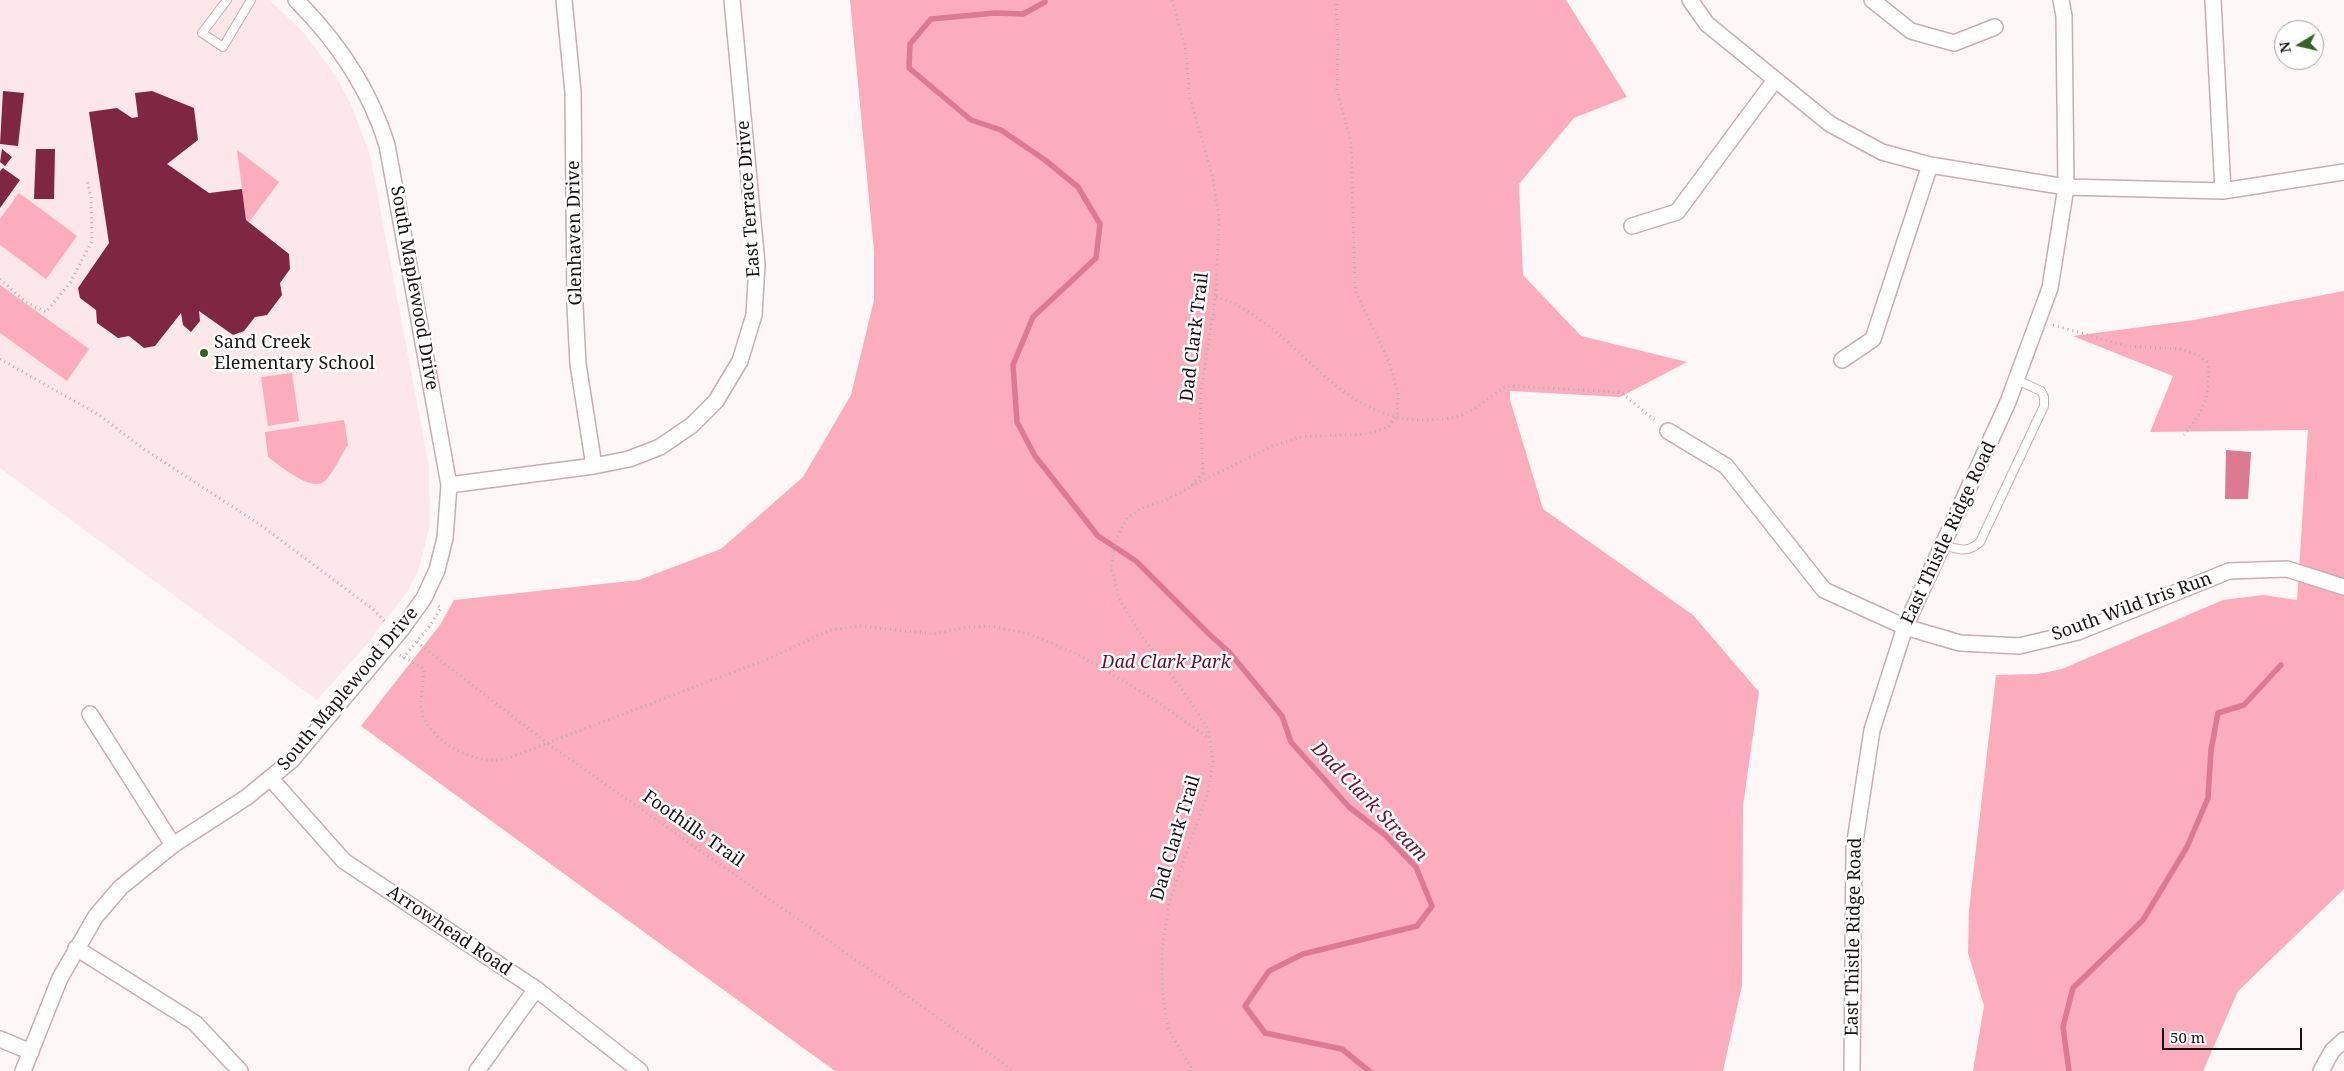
<!DOCTYPE html>
<style>
body{margin:0}
#map{position:relative;width:2344px;height:1071px;overflow:hidden;background:#fdf7f8;font-family:"Noto Serif",serif}
canvas{display:block}
.north{position:absolute;left:2274px;top:20px;width:50px;height:50px;box-sizing:border-box;background:#fff;border:1px solid #a3a0a1;border-radius:50%;rotate:261deg;font-size:14px;font-weight:700;line-height:20px;text-align:center;color:#1a1113}
.north::after{content:'';display:block;margin:auto;width:18px;height:22px;background:#346323;clip-path:polygon(50% 0,100% 100%,50% 72%,0 100%)}
.scale{position:absolute;left:2162px;top:1028px;width:140px;height:22px;box-sizing:border-box;border:2px solid #1a1113;border-top:0;padding-left:6px;font-size:15px;line-height:18px;white-space:nowrap;color:#1a1113;-webkit-text-stroke:4px #fff;paint-order:stroke}
</style>
<div id="map">
<canvas width="2344" height="1071"></canvas>
<div class="north">N</div>
<div class="scale">50 m</div>
</div>
<script>
const context = document.querySelector('canvas').getContext('2d');
context.lineJoin = 'round';
function paint(path, color) { context.fillStyle = color; context.fill(path, 'evenodd'); }
function trace(path, color, width, dash) { context.strokeStyle = color; context.lineWidth = width; context.lineCap = dash ? 'butt' : 'round'; context.setLineDash(dash || []); context.stroke(path); }
function write(font, color, halo, rows, align = 'center') {
  context.font = font + ' "Noto Serif",serif'; context.lineWidth = 5; context.setLineDash([]); context.textBaseline = 'middle'; context.strokeStyle = halo; context.fillStyle = color; for (const [text, x, y, turn = 0] of rows) {
    context.save(); context.translate(x, y); context.rotate((+turn || 0) * Math.PI / 180); context.textAlign = isNaN(turn) ? turn : align; if (halo) context.strokeText(text, 0, 0); context.fillText(text, 0, 0); context.restore();
  }
}
paint(new Path2D(`
 M 0,0 L 269,0 L 303,32 L 319,53 L 337,78 L 352,107 L 370,155 L 429,467 L 430,525 L 418,571 L 408,591 L 367,644 L 317,700 L 0,468 Z`), '#fce7eb');
paint(new Path2D(`
 M 850,0 L 1566,0 L 1627,97 L 1574,118 L 1519,184 L 1523,275 L 1581,336 L 1687,362 L 1620,397 L 1510,391 L 1510,400 L 1543,509 L 1693,615 L 1759,692 L 1743,806 L 1742,985 L 1723,1071 L 835,1071 L 361,726 L 440,625 L 454,600 L 639,580 L 721,549 L 803,477 L 851,395 L 874,300 L 874,251 Z
 M 237,150 L 279,182 L 249,222 L 246,220 Z
 M 19,193 L 77,236 L 46,279 L 0,245 L 0,219 Z
 M 0,285 L 89,349 L 67,381 L 0,333 Z
 M 2344,291 L 2344,889 L 2238,991 L 2203,1071 L 1973,1071 L 1984,1006 L 1968,953 L 1969,910 L 1996,675 L 2038,674 L 2062,669 L 2223,600 L 2263,595 L 2297,600 L 2308,430 L 2150,432 L 2173,376 L 2073,336 L 2194,320 Z
 M 292,373 L 299,421 L 268,426 L 261,377 Z
 M 344,420 L 348,445 C 341,455 334,472 325,481 C 311,493 280,465 268,457 L 265,432 Z`), '#fbadbe');
paint(new Path2D(`
 M 2226,450 L 2251,452 L 2248,499 L 2225,499 Z`), '#dc7a92');
trace(new Path2D(`
 M 1045,0 L 1045,2 L 1023,14 L 995,13 L 931,19 L 910,44 L 909,68 L 971,120 L 1001,130 L 1045,160 L 1078,187 L 1100,224 L 1096,258 L 1033,317 L 1013,365 L 1017,422 L 1035,456 L 1098,536 L 1136,561 L 1208,633 L 1230,653 L 1282,716 L 1291,742 L 1349,807 L 1385,835 L 1416,867 L 1432,906 L 1417,926 L 1303,954 L 1269,971 L 1245,1006 L 1265,1033 L 1342,1049 L 1369,1071
 M 2069,1071 L 2063,1027 L 2073,988 L 2143,920 L 2187,847 L 2208,798 L 2211,750 L 2218,713 L 2244,705 L 2281,665`), '#dc7a92', 5.5);
paint(new Path2D(`
 M 3,91 L 24,93 L 18,146 L 0,144 Z
 M 152,91 L 194,108 L 198,140 L 167,164 L 209,193 L 242,189 L 246,220 L 289,254 L 290,269 L 280,283 L 282,295 L 267,315 L 255,317 L 244,331 L 233,335 L 199,311 L 200,321 L 191,332 L 183,325 L 181,313 L 155,346 L 144,348 L 129,336 L 118,338 L 97,323 L 96,310 L 80,298 L 78,288 L 109,243 L 89,112 L 117,108 L 132,118 L 138,117 L 135,93 Z
 M 2,149 L 12,157 L 5,166 L 0,162 Z
 M 36,149 L 55,149 L 54,199 L 34,199 Z
 M 3,168 L 20,180 L 0,208 L 0,171 Z`), '#7f2642');
const service = new Path2D(`
 M 227,0 L 202,33 L 223,47 L 251,0
 M 1943,545 C 1958,549 1967,554 1980,542 L 2044,406 L 2044,397 L 2041,391 L 2017,380`);
const minor = new Path2D(`
 M 564,0 L 573,92 L 575,306 L 578,364 L 594,466
 M 1690,0 L 1707,24 L 1830,124 L 1882,152 L 1930,165 L 2066,187 L 2223,191 L 2344,172
 M 1872,0 L 1911,31 L 1954,43 L 1995,27
 M 2213,0 L 2223,191
 M 1632,226 L 1677,212 L 1775,80
 M 1842,360 L 1873,339 L 1930,165
 M 1668,431 L 1726,466 L 1824,590 L 1905,627 L 1960,643 L 2019,646 L 2078,632 L 2229,571 L 2287,569 L 2344,587
 M 449,485 L 594,466 L 629,459 L 660,447 L 692,425 L 716,401 L 740,361 L 754,315 L 757,264 L 732,0
 M 90,714 L 173,845
 M 271,779 L 344,861 L 536,989 L 640,1071
 M 76,948 L 195,1023 L 240,1071
 M 0,1039 L 31,1052
 M 23,1071 L 60,978 L 96,916 L 121,887 L 173,845 L 247,797 L 292,760 L 401,630 L 424,598 L 437,570 L 445,538 L 449,485 L 387,145 C 370,90 337,41 296,0
 M 477,1071 L 536,989
 M 1852,1071 L 1854,848 L 1872,730 L 1905,627 L 2008,402 L 2050,288 L 2066,187 L 2064,16 L 2061,0
 M 2321,1071 L 2332,1051 L 2344,1040`);
trace(service, '#c6aeb2', 10);
trace(minor, '#c6aeb2', 18);
trace(new Path2D(`
 M 1172,0 L 1185,46 L 1190,98 L 1213,178 L 1219,217 L 1216,293 L 1200,398 L 1203,473 L 1189,488 L 1168,499 L 1142,508 L 1127,518 L 1117,537 L 1111,565 L 1119,599 L 1141,635 L 1184,692 L 1208,729 L 1213,762 L 1208,792 L 1169,903 L 1162,951 L 1162,988 L 1168,1029 L 1193,1071
 M 0,279 L 26,302 L 46,312 L 70,283 L 92,241 L 91,198 L 87,180
 M 1216,297 C 1295,321 1328,415 1419,420 C 1434,420 1450,420 1464,414 C 1480,407 1492,394 1508,386 L 1620,392 L 1656,421
 M 2053,325 L 2126,346 L 2180,349 L 2199,355 L 2208,363 C 2210,398 2205,408 2184,435
 M 0,359 L 99,415 L 144,449 L 262,526 L 374,610 L 386,623
 M 1191,486 L 1273,446 L 1300,437 L 1368,434 L 1388,427 L 1397,416 L 1398,394 L 1390,364 L 1355,290 L 1351,142 L 1337,90 L 1338,45 L 1336,0
 M 417,642 L 547,743 L 768,659 L 830,630 L 861,626 L 933,634 L 969,627 L 989,626 L 1030,634 L 1079,655 L 1147,695 L 1209,738
 M 400,655 L 424,669 C 424,682 419,700 422,712 C 427,737 467,760 491,760 C 510,760 530,750 547,743 L 1014,1071
 M 403,658 L 429,627 L 441,608 L 438,606`), '#b4adaf', 3, [1, 4]);
trace(service, '#fff', 8);
trace(minor, '#fff', 15);
for (const [x, y, r, color] of [
 [204,353,5,"#346323"]
]) { const dot = new Path2D(); dot.arc(x, y, r, 0, 2 * Math.PI); context.fillStyle = color; context.fill(dot); trace(dot, '#fff', 2); }
write('18px', '#1a1113', '#fff', [
 ["East Terrace Drive",749,199,-94],
 ["Glenhaven Drive",575,233,-91],
 ["South Maplewood Drive",414,288,80],
 ["Dad Clark Trail",1195,337,-83],
 ["East Thistle Ridge Road",1949,533,-65],
 ["South Wild Iris Run",2132,607,-20],
 ["South Maplewood Drive",348,689,-50],
 ["Foothills Trail",693,829,35],
 ["Dad Clark Trail",1176,838,-73],
 ["Arrowhead Road",449,931,34],
 ["East Thistle Ridge Road",1854,937,-89]
]);
write('18px', '#1a1113', '#fff', [
 ["Sand Creek",214,343],
 ["Elementary School",214,364]
], 'left');
write('italic 18px', '#660c2e', '#fff', [
 ["Dad Clark Park",1166,663]
]);
write('italic 19px', '#6b1232', '#fff', [
 ["Dad Clark Stream",1369,802,46]
]);
</script>
